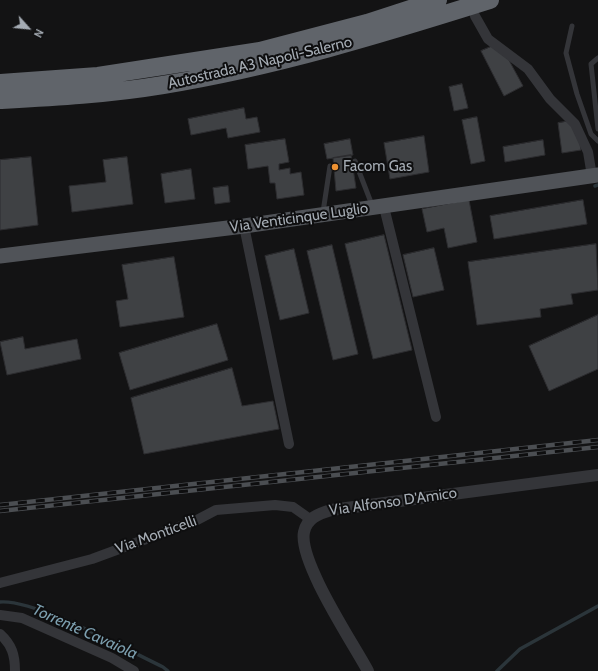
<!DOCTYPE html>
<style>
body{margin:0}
#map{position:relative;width:598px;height:671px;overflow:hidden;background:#131314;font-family:Cabin,sans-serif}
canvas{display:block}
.north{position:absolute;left:8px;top:8px;width:40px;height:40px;-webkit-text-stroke:3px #0e0e0f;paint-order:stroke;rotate:117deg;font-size:11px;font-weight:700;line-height:16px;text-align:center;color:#a5acb4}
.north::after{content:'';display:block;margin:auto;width:14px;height:18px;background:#a5acb4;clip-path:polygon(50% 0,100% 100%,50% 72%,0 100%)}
</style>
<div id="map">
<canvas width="598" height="671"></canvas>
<div class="north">N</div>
</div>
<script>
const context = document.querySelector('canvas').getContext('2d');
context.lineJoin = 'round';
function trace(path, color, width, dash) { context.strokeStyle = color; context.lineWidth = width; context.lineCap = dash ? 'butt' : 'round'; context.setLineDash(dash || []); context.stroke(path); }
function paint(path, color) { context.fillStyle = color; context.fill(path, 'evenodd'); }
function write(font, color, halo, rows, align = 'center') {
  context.font = font + ' Cabin,sans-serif'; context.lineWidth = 4; context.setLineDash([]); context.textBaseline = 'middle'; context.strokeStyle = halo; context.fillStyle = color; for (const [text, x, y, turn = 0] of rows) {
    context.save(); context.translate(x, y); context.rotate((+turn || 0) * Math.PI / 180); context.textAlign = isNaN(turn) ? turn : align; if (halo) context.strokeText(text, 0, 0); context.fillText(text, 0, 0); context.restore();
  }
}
trace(new Path2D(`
 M 595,186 L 598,185
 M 0,602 C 35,599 127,650 163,667 L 168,671
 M 497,671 L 520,649 L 598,606`), '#2b353a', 3.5);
const building = new Path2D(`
 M 495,45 L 505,53 L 523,86 L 504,96 L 481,51 Z
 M 462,84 L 468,108 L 454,111 L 449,87 Z
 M 244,108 L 246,119 L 257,117 L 260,132 L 228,138 L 226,128 L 191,135 L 188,119 Z
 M 477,117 L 485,161 L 471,164 L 462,120 Z
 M 570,121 L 579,138 L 581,150 L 562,153 L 558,123 Z
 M 424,136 L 429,172 L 390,179 L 384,143 Z
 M 285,139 L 289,162 L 279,164 L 279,170 L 290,168 L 290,174 L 301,172 L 304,195 L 277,199 L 275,183 L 270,183 L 268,166 L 248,169 L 245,145 Z
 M 350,139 L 353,155 L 327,159 L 324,144 Z
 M 543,140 L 545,155 L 505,162 L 503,147 Z
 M 351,155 L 356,188 L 336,191 L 333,158 Z
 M 31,157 L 38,225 L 0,230 L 0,160 Z
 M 127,157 L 133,204 L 72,212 L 69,186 L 106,182 L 103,160 Z
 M 191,169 L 195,199 L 165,203 L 161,174 Z
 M 228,186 L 230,202 L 215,204 L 213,188 Z
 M 469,200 L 477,242 L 448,248 L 444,228 L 427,232 L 422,209 Z
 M 583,200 L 587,224 L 494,239 L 490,216 Z
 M 384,235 L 412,350 L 373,359 L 345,244 Z
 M 596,244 L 598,290 L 571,294 L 573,304 L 540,309 L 541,317 L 477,325 L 468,262 Z
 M 332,245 L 358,354 L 333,360 L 307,251 Z
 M 434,248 L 444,290 L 413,297 L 403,255 Z
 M 294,249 L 309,313 L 280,320 L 265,256 Z
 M 174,257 L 184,317 L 120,327 L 116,301 L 128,299 L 122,265 Z
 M 598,315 L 598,369 L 549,391 L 529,346 Z
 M 217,324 L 228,360 L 130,390 L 119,353 Z
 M 23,337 L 25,349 L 77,339 L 81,359 L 7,375 L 0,342 Z
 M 232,368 L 242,406 L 273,401 L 279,429 L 144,454 L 131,398 Z`);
paint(building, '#3f4144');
trace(building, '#2d2d30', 1);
trace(new Path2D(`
 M 572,26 L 566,53 L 577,94 L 591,134 L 598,141
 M 598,129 L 591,64 L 598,58
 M 355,161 L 372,205
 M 323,212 L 330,166`), '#343539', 5);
trace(new Path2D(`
 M 475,16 L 488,39 L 528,69 L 550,99 L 575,124 L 588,152 L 592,176
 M 384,207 L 436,417
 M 244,226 L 289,444
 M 0,583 L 92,559 L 195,521 L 216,510 L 275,505 L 293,507 L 310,519
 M 0,615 L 22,618 L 112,658 L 134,671
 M 0,634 C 12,645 15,655 15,671`), '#343539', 10);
trace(new Path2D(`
 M 368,671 C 353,643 298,561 304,532 C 307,518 318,514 331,510 L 598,475`), '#343539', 12);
trace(new Path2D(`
 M 0,256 L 244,226 L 598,175`), '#505358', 15);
trace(new Path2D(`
 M 0,83 L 98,76 L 260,51 L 367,23 L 438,0
 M 0,100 C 54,97 109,94 163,85 C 274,67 382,34 490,0`), '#60646a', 18);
const rail = new Path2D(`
 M 0,505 L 598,440
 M 0,511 L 598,447`);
trace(rail, '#4b4e52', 4.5);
trace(rail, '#0e0e0f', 3, [9]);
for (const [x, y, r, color] of [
 [335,167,4,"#ed9132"]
]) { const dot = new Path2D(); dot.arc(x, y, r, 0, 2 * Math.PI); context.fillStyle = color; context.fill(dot); trace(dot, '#0e0e0f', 1.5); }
write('15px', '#a5acb4', '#0e0e0f', [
 ["Autostrada A3 Napoli-Salerno",260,63,-13],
 ["Via Venticinque Luglio",299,218,-8],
 ["Via Alfonso D'Amico",393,502,-8],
 ["Via Monticelli",156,535,-20]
]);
write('15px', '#a5acb4', '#0e0e0f', [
 ["Facom Gas",343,167]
], 'left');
write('italic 16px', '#7c9faf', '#0e0e0f', [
 ["Torrente Cavaiola",85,632,24]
]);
</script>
